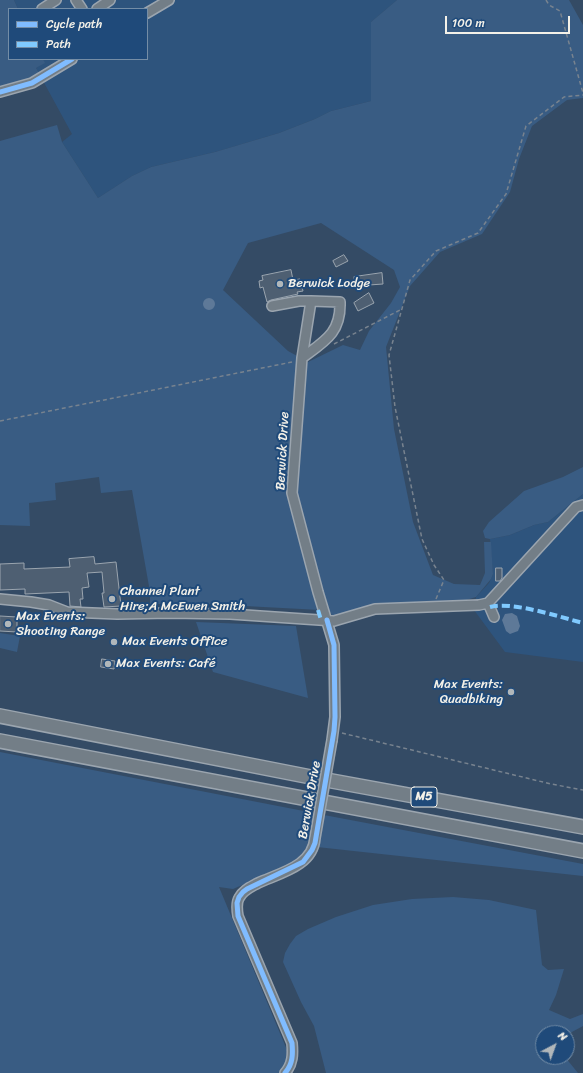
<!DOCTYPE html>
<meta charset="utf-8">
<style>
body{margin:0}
#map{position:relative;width:583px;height:1073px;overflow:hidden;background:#344b65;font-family:Sriracha,sans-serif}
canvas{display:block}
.legend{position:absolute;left:8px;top:8px;width:140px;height:52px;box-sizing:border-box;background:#1f4a7a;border:1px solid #748da6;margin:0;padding:5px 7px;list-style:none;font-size:12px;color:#f4f1e8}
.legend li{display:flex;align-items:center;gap:8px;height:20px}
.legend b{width:20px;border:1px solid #748da6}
.north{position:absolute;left:535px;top:1025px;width:40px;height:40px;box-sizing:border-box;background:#1f4a7a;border:1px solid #748da6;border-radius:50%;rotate:41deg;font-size:11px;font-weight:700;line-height:16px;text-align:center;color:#f4f1e8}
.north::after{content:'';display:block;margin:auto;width:14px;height:18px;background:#b1b7ba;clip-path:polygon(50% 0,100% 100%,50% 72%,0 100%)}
.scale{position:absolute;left:445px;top:16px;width:125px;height:18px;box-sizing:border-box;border:2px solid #f4f1e8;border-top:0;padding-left:5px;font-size:12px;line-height:14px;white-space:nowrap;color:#f4f1e8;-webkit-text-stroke:3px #1f4a7a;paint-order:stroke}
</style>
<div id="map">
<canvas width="583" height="1073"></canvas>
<ul class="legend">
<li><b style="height:5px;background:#80bcff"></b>Cycle path</li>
<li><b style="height:5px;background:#80caff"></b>Path</li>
</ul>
<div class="north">N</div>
<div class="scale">100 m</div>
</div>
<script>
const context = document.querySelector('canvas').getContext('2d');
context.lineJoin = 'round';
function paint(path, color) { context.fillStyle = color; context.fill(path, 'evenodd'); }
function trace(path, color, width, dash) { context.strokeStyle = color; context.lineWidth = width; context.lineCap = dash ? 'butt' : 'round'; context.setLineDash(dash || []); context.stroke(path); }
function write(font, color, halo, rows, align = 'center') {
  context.font = font + ' Sriracha,sans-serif'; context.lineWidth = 4; context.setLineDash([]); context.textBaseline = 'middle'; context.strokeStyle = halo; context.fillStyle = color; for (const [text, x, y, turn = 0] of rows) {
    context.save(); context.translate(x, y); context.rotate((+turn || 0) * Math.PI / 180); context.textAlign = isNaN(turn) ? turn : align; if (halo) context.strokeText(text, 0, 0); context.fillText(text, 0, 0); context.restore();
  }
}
paint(new Path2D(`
 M 14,0 L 397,0 L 371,22 L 371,101 L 331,111 L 315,119 L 279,133 L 215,152 L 151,167 L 132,176 L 98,198 L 62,142 L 72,134 L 36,68 L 44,63 L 43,59 L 147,59 L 147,9 L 18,9 Z
 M 583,494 L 583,662 L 505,652 L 474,610 L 476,597 L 489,583 L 493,574 L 490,539 L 510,535 L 534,525 L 548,522 Z`), '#2e547d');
paint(new Path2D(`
 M 0,0 L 14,0 L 18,9 L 9,9 L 9,59 L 43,59 L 45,63 L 36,68 L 39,73 L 22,83 L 0,89 Z
 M 397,0 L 569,0 L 583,25 L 583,98 L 567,100 L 532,126 L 519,159 L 510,192 L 482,234 L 440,252 L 410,286 L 386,347 L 394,429 L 413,522 L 433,575 L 454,584 L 480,585 L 485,573 L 484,542 L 491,542 L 493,574 L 491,579 L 476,597 L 457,603 L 334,617 L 327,610 L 311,554 L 297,492 L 299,433 L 306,363 L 343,345 L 360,350 L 369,331 L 391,303 L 400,287 L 394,270 L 321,223 L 248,243 L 223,290 L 288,351 L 299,357 L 291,492 L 320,610 L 207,604 L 150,604 L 150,592 L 132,490 L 101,493 L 99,477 L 55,483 L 56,500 L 29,503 L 30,526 L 0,525 L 0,141 L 57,125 L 62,142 L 98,198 L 132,176 L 151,167 L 215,152 L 279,133 L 315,119 L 331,111 L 371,101 L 371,22 Z
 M 583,467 L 583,494 L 548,522 L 534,525 L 510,535 L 490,539 L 485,538 L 483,531 L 489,522 L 524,491 L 563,477 Z
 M 196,622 L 296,626 L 308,698 L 213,672 Z
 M 0,633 L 20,636 L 17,652 L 0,648 Z
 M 0,752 L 314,813 L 309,844 L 296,862 L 233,889 L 219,887 L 287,1050 L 286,1073 L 0,1073 Z
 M 324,815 L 583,864 L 583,876 L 317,847 Z
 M 453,897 L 489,900 L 536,910 L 542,965 L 548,970 L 564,969 L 556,995 L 549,1010 L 570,1019 L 583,1014 L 583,1026 L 570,1033 L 554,1027 L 550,1033 L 543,1033 L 543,1057 L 565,1057 L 578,1073 L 326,1073 L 314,1026 L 301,1002 L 283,962 L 285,953 L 290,944 L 296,936 L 308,929 L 336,917 L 373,905 L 412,899 Z`), '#395c83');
paint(new Path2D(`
 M203 304a6 6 0 1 1 12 0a6 6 0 1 1-12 0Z
 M 512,613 L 517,616 L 520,626 L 518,631 L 510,634 L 506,631 L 502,620 L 505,614 Z`), '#5e7998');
const building = new Path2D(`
 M 344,255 L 348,261 L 336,267 L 333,261 Z
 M 291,270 L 293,280 L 300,279 L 303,291 L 297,292 L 298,294 L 271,300 L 267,302 L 263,287 L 260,288 L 259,281 L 263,280 L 262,276 Z
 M 382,273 L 383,284 L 355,286 L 354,277 Z
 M 369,293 L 374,303 L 358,311 L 354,303 Z
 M 94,557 L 95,564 L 116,562 L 121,606 L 104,607 L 102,593 L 104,593 L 102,572 L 87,573 L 89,587 L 82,588 L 83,599 L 80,599 L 81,607 L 70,606 L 69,592 L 25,594 L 25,589 L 0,590 L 0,564 L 24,563 L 24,569 L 70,567 L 69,559 Z
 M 496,568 L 502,568 L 502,578 L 500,581 L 496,581 Z
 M 0,616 L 17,617 L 17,632 L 0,631 Z
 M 102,659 L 115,661 L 114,669 L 101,667 Z`);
paint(building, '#4e5f72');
trace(building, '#9ba5af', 1);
const minor = new Path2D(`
 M 76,0 L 82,9
 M 42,9 L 56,0
 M 97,9 L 110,0
 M 147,13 L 169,0
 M 0,92 L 32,83 L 72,59
 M 272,306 L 299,301 L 311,301
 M 302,358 C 325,341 341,333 340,302 L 311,301 L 302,358 L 292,493 L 318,592 L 334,645 L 335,717 L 332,740
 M 0,599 L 31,602 L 49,605 L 67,612 L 117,614 L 171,613 L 230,614 L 334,621 L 375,609 L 479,605 L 488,603 L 576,507 L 583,505
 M 488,603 L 494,617
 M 285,1073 C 293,1064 293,1054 292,1043 L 238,916 C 237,910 236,903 239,898 C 243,890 251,887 258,883 C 280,873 313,866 315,838`);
const highway = new Path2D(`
 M 0,716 L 321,779 L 583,827
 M 0,741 L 583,851`);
trace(minor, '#9ba5af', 12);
trace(highway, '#9ba5af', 16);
trace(new Path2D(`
 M 546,0 L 549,5 L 560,11 L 583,93
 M 334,344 L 402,309
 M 0,421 L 292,362
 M 436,599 L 444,580 L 434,565 L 422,539 L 395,407 L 389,355 L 410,280 L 436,251 L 478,233 L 506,194 L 526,126 L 564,97 L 583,95
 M 342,733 L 551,784 L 583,790`), '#78838f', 1.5, [4, 3]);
trace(minor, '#737e87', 9);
trace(highway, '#737e87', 13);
const minorBridge = new Path2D(`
 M 315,838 L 332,740`);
trace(minorBridge, '#9ba5af', 12, []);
trace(minorBridge, '#737e87', 9);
trace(new Path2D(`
 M 490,607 C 512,601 560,617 583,623
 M 318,610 L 321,620`), '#80caff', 4, [8, 4]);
trace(new Path2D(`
 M 0,92 L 32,83 L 72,59
 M 285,1073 C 293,1064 293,1054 292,1043 L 238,916 L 237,903 L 239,897 L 243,892 L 247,889 L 303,862 L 312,850 L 315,843 L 334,731 L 335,717 L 334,645 L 327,620`), '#80bcff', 5);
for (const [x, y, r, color] of [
 [280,284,4,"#b1b7ba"],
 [112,599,4,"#b1b7ba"],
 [8,624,4,"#b1b7ba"],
 [114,642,4,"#b1b7ba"],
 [108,664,4,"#b1b7ba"],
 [511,692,4,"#b1b7ba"]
]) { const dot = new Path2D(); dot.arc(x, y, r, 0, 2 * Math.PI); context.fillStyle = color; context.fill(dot); trace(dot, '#1f4a7a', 1.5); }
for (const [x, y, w] of [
 [424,797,26]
]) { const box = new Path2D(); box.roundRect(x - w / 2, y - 10, w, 20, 3); context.fillStyle = '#1f4a7a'; context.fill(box); trace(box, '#f4f1e8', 1); }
write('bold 12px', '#f4f1e8', null, [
 ["M5",424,797]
]);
write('13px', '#f4f1e8', '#1f4a7a', [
 ["Berwick Lodge",288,284],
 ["Channel Plant",120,592],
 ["Hire;A McEwen Smith",120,607],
 ["Max Events:",16,617],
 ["Shooting Range",16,632],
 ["Max Events Office",122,642],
 ["Max Events: Café",116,664],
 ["Max Events:",503,685,"right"],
 ["Quadbiking",503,700,"right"]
], 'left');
write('13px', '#f4f1e8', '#1f4a7a', [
 ["Berwick Drive",283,451,-87],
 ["Berwick Drive",310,800,-80]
]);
</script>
